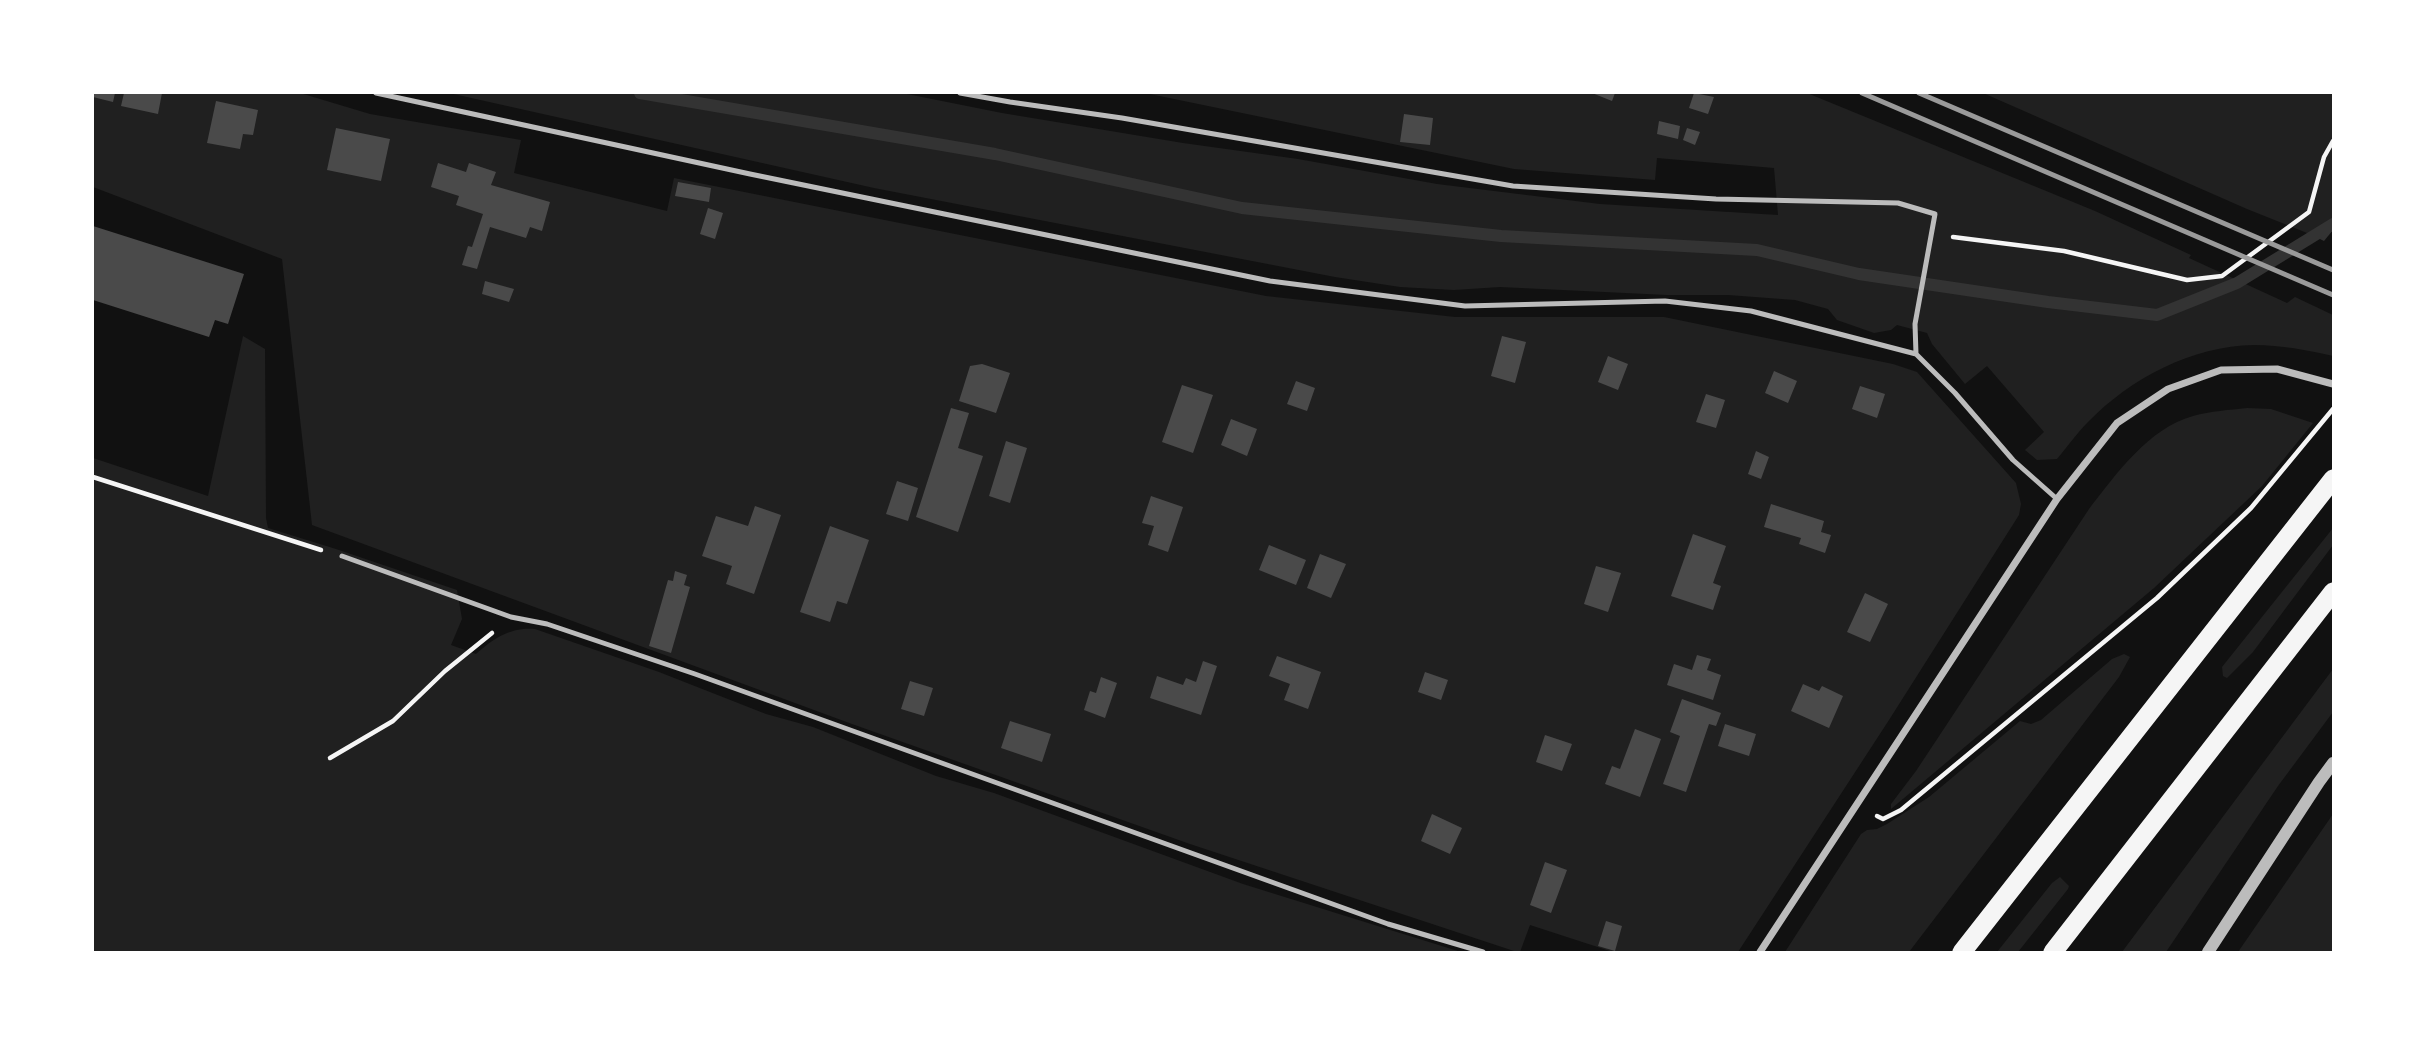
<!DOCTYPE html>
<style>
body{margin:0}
#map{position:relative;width:2426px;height:1045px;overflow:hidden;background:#111;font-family:"Fira Sans",sans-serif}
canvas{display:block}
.frame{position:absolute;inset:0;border:94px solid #fff;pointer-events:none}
</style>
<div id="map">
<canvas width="2426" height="1045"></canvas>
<div class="frame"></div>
</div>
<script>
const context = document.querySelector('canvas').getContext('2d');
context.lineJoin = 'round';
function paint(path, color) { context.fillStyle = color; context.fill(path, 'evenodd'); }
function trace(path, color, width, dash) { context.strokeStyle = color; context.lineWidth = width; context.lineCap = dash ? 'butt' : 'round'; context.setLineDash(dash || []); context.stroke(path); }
paint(new Path2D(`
 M 93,93 L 300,93 L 370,114 L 521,140 L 514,173 L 667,211 L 674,178 L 1266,296 L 1455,317 L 1664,317 L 1893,364 L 1917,372 L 2016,483 L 2021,504 L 2019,515 L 1889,720 L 1738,952 L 1613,952 L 1530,925 L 1520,952 L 1517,952 L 1190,844 L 852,724 L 312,525 L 282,259 L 93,187 Z
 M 449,93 L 902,93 L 1002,113 L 1183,143 L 1298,159 L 1437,184 L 1600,204 L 1778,215 L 1774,168 L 1657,158 L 1655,180 L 1514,169 L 1145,93 L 1807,93 L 2095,211 L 2191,255 L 2189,258 L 2287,303 L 2295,297 L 2333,315 L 2333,356 C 2307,350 2281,345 2254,345 C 2192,346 2131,378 2088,422 C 2077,433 2067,447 2057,459 L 2037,460 L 2025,450 L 2044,432 L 1987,366 L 1965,384 L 1932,344 L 1927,333 L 1897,325 L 1891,330 L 1874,333 L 1837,320 L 1828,309 L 1795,300 L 1728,295 L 1667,295 L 1500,287 L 1454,290 L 1400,287 L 1335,277 L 874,188 Z
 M 1983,93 L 2333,93 L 2333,219 L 2312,235 L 2247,209 Z
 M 243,336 L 265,349 L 266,518 L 268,528 L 336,549 L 457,590 L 462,619 L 451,645 L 476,654 C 494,638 511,627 535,629 L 659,672 L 766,714 L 813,727 L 936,776 L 994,793 L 1243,884 L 1461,952 L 93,952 L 93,458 L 208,496 Z
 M 2247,408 L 2271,409 L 2313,423 L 2262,486 L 2154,588 L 1891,809 L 1891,804 L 1916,771 L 2089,509 C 2116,474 2149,428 2193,416 C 2211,411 2229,410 2247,408 Z
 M 2333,528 L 2333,545 L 2253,652 L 2227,678 L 2223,676 L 2222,667 Z
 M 2124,654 L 2130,657 L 2119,677 L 1909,952 L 1785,952 L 1861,834 L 1867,830 L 1877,829 L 1887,824 L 1929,797 L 2020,721 L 2031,724 L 2041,720 L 2112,659 Z
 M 2333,669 L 2333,712 L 2278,786 L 2166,952 L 2122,952 Z
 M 2333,814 L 2333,952 L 2238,952 Z
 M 2060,877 L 2069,886 L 2068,889 L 2018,952 L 1997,952 L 2052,883 Z`), '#202020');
paint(new Path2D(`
 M 2333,219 L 2333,230 L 2324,241 L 2312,235 Z`), '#333');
trace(new Path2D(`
 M 640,93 L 995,154 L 1242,208 L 1501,236 L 1757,250 L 1859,274 L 2048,302 L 2157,315 L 2237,283 L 2333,224`), '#333', 12);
paint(new Path2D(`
 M 93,93 L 115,93 L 113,102 L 93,97 Z
 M 124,93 L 162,93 L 158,114 L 121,106 Z
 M 1592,93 L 1615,93 L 1612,101 Z
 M 1694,93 L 1714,97 L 1708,114 L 1689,108 Z
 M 216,101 L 258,110 L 253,135 L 243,134 L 240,149 L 207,143 Z
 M 1404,114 L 1433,118 L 1430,145 L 1400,142 Z
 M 1659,121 L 1680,126 L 1678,139 L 1657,134 Z
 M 336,128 L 390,139 L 381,181 L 327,170 Z
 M 1687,128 L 1700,132 L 1695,145 L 1683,140 Z
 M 438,163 L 466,172 L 469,163 L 496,172 L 491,185 L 550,202 L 542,231 L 530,227 L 526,238 L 490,227 L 477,269 L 462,265 L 468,246 L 472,247 L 483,214 L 456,205 L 459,196 L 431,187 Z
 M 678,182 L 711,188 L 709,202 L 675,196 Z
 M 708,208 L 723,213 L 715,239 L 700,234 Z
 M 93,226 L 244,274 L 228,324 L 215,320 L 209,337 L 93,300 Z
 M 485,281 L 514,289 L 509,302 L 482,294 Z
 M 1502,336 L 1526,342 L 1515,383 L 1491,376 Z
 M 1608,356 L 1628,364 L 1618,390 L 1598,382 Z
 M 982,364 L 1010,373 L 996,413 L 959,401 L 970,366 Z
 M 1774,371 L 1797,381 L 1788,403 L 1765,393 Z
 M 1296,381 L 1315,388 L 1307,411 L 1287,404 Z
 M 1182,385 L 1213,395 L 1193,453 L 1162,442 Z
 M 1860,386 L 1885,394 L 1877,418 L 1852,409 Z
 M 1706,394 L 1725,400 L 1716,428 L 1696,422 Z
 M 951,408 L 969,413 L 958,448 L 983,456 L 958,532 L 916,517 Z
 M 1231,419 L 1257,429 L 1247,456 L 1221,445 Z
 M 1006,441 L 1027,448 L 1010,503 L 989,496 Z
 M 1756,451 L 1769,457 L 1761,479 L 1748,474 Z
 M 897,481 L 918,488 L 908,521 L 886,514 Z
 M 1151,496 L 1183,507 L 1168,552 L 1148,545 L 1154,526 L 1142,523 Z
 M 1771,504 L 1824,521 L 1821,532 L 1831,535 L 1825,553 L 1799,544 L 1801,538 L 1764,527 Z
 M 755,506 L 781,515 L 754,594 L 726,584 L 732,566 L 702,556 L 716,516 L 748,526 Z
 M 830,526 L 869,540 L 847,604 L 837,601 L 830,622 L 800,612 Z
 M 1693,534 L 1726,546 L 1713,583 L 1721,586 L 1713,610 L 1671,596 Z
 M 1269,545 L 1306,560 L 1296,585 L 1259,570 Z
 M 1320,554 L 1346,564 L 1331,598 L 1307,588 Z
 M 1596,566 L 1621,573 L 1608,612 L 1584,604 Z
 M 675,571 L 687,575 L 684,585 L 690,587 L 671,653 L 649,646 L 668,580 L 673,581 Z
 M 1865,593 L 1888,604 L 1870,642 L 1847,632 Z
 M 1697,655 L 1711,659 L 1707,670 L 1721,675 L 1713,700 L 1667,685 L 1674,664 L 1692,670 Z
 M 1277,656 L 1321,672 L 1308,709 L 1284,700 L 1290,684 L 1269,676 Z
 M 1203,661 L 1217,666 L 1201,715 L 1150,698 L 1157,676 L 1183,685 L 1186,678 L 1196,682 Z
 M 1425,672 L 1448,680 L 1441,700 L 1418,692 Z
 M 1101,677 L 1117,683 L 1105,718 L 1084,710 L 1090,691 L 1096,693 Z
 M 910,681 L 933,688 L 924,716 L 901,709 Z
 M 1803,684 L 1819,691 L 1822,686 L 1843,696 L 1829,728 L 1791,711 Z
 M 1682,699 L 1721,713 L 1716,726 L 1709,724 L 1686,792 L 1663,784 L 1680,736 L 1670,732 Z
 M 1010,721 L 1051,734 L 1042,762 L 1001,748 Z
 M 1725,724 L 1756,734 L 1749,756 L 1718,746 Z
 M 1635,729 L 1661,739 L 1640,797 L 1605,784 L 1612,766 L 1620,769 Z
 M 1545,735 L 1572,744 L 1562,771 L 1536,762 Z
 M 1432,814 L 1462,828 L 1450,854 L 1421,841 Z
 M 1545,862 L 1567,870 L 1551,913 L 1530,905 Z
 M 1606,921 L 1622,926 L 1615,951 L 1598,946 Z`), '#4a4a4a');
trace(new Path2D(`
 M 1953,237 L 2064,251 L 2187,280 L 2222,276 L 2309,212 L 2324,157 L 2333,141
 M 93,477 L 321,550
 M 330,758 L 393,721 L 445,671 L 492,633
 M 1877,816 L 1883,819 L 1901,810 L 2157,598 L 2251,508 L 2333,409`), '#f5f5f5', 4.5);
trace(new Path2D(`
 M 376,93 L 750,174 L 1270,281 L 1465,306 L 1665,301 L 1751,311 L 1916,354
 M 960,93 L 1010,102 L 1122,118 L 1513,186 L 1716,199 L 1898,203 L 1935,214 L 1915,324 L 1916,354 L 1955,393 L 2013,460 L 2057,499
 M 342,556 L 511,617 L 547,624 L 695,674 L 1388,924 L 1483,952`), '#bcbcbc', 5);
trace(new Path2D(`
 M 1760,952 L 2057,499 L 2117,423 L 2168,389 L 2221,370 L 2277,369 L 2333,384`), '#bcbcbc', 7);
trace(new Path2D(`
 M 2208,952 L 2319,782 L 2333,763`), '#bcbcbc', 12);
trace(new Path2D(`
 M 1962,952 L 2333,479
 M 2053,952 L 2333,592`), '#f5f5f5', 19);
trace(new Path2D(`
 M 1862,93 L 2333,295
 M 1919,93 L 2333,270`), '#9a9a9a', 5);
</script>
